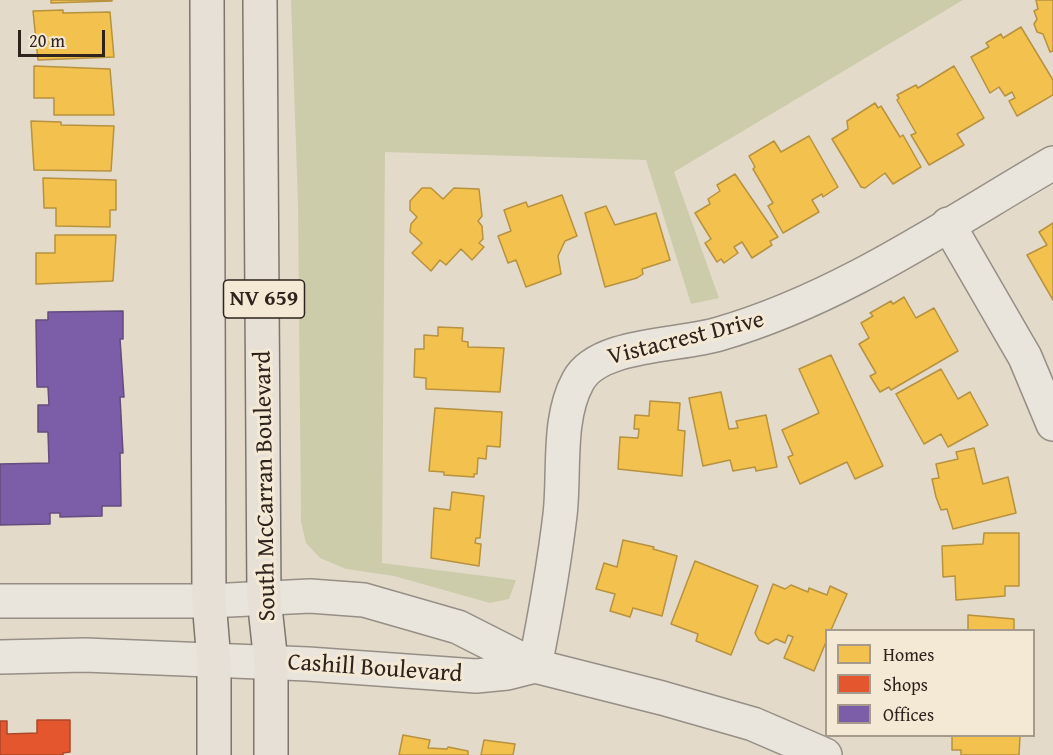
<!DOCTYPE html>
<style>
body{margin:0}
#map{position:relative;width:1053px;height:755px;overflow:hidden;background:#e4daca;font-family:"Gentium Book Plus",serif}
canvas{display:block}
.legend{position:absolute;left:825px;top:629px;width:210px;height:108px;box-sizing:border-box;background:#f4e9d5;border:2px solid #a59a8b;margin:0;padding:8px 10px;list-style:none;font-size:18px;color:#2e231d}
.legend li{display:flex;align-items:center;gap:12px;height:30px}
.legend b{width:30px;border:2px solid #a59a8b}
.scale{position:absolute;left:18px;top:30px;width:87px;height:27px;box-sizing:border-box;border:3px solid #2e231d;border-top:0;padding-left:8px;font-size:18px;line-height:21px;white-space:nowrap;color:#2e231d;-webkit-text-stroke:4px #f4e9d5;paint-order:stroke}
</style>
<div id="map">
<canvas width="1053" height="755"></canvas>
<ul class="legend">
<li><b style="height:16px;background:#f2c14e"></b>Homes</li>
<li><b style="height:16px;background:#e4572e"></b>Shops</li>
<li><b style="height:16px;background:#7b5ea7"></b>Offices</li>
</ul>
<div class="scale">20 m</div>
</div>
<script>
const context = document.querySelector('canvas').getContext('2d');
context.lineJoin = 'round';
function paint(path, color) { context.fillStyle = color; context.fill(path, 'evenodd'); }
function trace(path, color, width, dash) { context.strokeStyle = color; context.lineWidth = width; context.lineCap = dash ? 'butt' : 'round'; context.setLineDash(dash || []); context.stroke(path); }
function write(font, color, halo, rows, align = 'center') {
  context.font = font + ' "Gentium Book Plus",serif'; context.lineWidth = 6; context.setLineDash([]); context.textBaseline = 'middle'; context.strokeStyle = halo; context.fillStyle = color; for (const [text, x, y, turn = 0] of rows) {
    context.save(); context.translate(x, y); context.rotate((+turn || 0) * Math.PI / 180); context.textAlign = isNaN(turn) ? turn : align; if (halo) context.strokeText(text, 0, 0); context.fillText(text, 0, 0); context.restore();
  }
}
paint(new Path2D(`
 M 291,0 L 963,0 L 674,172 L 719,298 L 691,304 L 646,160 L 385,152 L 382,563 L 516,580 L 509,599 L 490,603 L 394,576 L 346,569 L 320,558 L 306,543 L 301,522 L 298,204 Z`), '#ccccab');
const homes = new Path2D(`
 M 51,0 L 112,0 L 112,1 L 51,3 Z
 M 1036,0 L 1053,0 L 1053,51 L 1050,52 L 1043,34 L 1037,32 L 1034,24 L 1037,19 L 1034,11 L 1038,9 Z
 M 63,10 L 63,13 L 110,12 L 114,57 L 38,60 L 33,11 Z
 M 1021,27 L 1053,80 L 1053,95 L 1017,116 L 1009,101 L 1015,98 L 1012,92 L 1005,96 L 999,87 L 990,93 L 971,57 L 989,47 L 986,43 L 1001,34 L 1003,38 Z
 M 34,66 L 110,69 L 114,115 L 54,115 L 54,98 L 34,98 Z
 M 954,66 L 984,118 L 957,134 L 964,145 L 929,165 L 911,135 L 916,133 L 897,100 L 899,98 L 897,95 L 916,85 L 918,88 Z
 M 875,103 L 878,108 L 881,106 L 900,137 L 903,135 L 921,167 L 893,184 L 885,173 L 865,188 L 861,187 L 832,139 L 848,129 L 847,121 Z
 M 31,121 L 61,122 L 61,125 L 114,126 L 111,171 L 34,170 Z
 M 809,136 L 838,187 L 823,197 L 822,194 L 812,200 L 819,212 L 783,233 L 768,206 L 773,203 L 753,169 L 755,167 L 749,156 L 774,141 L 781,152 Z
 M 735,174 L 778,237 L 770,241 L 772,245 L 752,258 L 742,242 L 734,247 L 738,253 L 724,263 L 721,259 L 717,262 L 705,243 L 711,239 L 695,213 L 710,204 L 708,199 L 720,191 L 717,185 Z
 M 43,178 L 116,180 L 116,210 L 110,210 L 110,227 L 56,226 L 56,208 L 44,208 Z
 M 422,188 L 431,188 L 443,199 L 454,188 L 479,189 L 482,216 L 478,221 L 482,226 L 483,239 L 479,243 L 484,247 L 472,260 L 461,249 L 446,265 L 440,260 L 431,271 L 412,253 L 422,243 L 410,232 L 411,224 L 417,217 L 410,210 L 410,201 Z
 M 562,195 L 577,236 L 565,241 L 558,256 L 561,274 L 526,287 L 516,260 L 508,263 L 498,236 L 511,231 L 504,210 L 526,202 L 528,207 Z
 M 606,206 L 615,225 L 656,213 L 670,260 L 642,269 L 643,274 L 637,278 L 605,287 L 585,213 Z
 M 1053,223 L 1053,300 L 1027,255 L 1047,245 L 1039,232 Z
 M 55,235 L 116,235 L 113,281 L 36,284 L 36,253 L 55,253 Z
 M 904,297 L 916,318 L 934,308 L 958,351 L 891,390 L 889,387 L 880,392 L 870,376 L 876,373 L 859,344 L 869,338 L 861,323 L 873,316 L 870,313 L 891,301 L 893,304 Z
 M 438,327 L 463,328 L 462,341 L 468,342 L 468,347 L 504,348 L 500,392 L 426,389 L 426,378 L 414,377 L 415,349 L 424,349 L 424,335 L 438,336 Z
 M 831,355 L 883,466 L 855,479 L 847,462 L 800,484 L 788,457 L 793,455 L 782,430 L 819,413 L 799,369 Z
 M 941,369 L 958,399 L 970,392 L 988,425 L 948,447 L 941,434 L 924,444 L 896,394 Z
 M 721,392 L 729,429 L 738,428 L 736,421 L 766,415 L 777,467 L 756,471 L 755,467 L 733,471 L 730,460 L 703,466 L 689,398 Z
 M 650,401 L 680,403 L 678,430 L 685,431 L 682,476 L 618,469 L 620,437 L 638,438 L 639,429 L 634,429 L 635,415 L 649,416 Z
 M 435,408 L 502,412 L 500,447 L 487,446 L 486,459 L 478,458 L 477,474 L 474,474 L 474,477 L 444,475 L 444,472 L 429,471 Z
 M 974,448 L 983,484 L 1008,477 L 1016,513 L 953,529 L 947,509 L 941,510 L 936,497 L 932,479 L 939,478 L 936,464 L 958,459 L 956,452 Z
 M 452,492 L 484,496 L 480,538 L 476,538 L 475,543 L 481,544 L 479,566 L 431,558 L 434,508 L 450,510 Z
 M 984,533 L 1019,533 L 1019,586 L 1005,586 L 1005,596 L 956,600 L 955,576 L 943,577 L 942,546 L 983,544 Z
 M 623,540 L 654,547 L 653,549 L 677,556 L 662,616 L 633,608 L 630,617 L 610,611 L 615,594 L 596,589 L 604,563 L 617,567 Z
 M 695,561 L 758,586 L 731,655 L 696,641 L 698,634 L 671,624 Z
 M 773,584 L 785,589 L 791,585 L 808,592 L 809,588 L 827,595 L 830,586 L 847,594 L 831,630 L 826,630 L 826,642 L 814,671 L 784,658 L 793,637 L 788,635 L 785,643 L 776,639 L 768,644 L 759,640 L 755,633 Z
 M 968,615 L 1014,619 L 1014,630 L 968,630 Z
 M 403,735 L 430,740 L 428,748 L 447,749 L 448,747 L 468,751 L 468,755 L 399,755 Z
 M 952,736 L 1020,736 L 1019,755 L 961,755 L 961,750 L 952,750 Z
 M 484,740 L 515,744 L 513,755 L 481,755 Z`);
paint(homes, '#f2c14e');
trace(homes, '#b7923f', 1.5);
const shops = new Path2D(`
 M 37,720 L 70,720 L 70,752 L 63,753 L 63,755 L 0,755 L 0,721 L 7,721 L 7,734 L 37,733 Z`);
paint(shops, '#e4572e');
trace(shops, '#ad4729', 1.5);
const offices = new Path2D(`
 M 123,311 L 123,339 L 120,339 L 124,397 L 120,397 L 123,453 L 120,453 L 121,506 L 102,506 L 102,516 L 60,517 L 60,513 L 50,513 L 50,524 L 0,525 L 0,464 L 49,463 L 48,432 L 38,432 L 38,405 L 49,405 L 48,387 L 37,387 L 36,320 L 48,320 L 48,312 Z`);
paint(offices, '#7b5ea7');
trace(offices, '#644c7e', 1.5);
const minor = new Path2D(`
 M 948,224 L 1025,357 L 1053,424
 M 535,666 C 545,616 554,565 560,515 C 565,472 557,419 578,381 C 598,343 680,346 719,334 C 840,299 945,226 1053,163`);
const tertiary = new Path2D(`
 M 0,601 L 209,601 L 310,596 L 364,600 L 458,627 L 535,666 L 662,698 L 753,724 L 825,755
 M 0,657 L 85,655 L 308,664 L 476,676 L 507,673 L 535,666`);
const primary = new Path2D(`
 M 207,0 L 209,601 L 214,661 L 214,755
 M 260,0 L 264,598 L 271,663 L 271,755`);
trace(minor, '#968f86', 36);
trace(tertiary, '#968f86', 36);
trace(primary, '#7d766e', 36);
trace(minor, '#e9e4dc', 33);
trace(tertiary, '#e9e4dc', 33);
trace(primary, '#e6e0d6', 33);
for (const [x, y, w] of [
 [264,299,81]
]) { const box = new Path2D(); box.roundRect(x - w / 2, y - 19, w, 38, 4.5); context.fillStyle = '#f4e9d5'; context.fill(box); trace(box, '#2e231d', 1.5); }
write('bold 22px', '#2e231d', null, [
 ["NV 659",264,299]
]);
write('24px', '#2e231d', '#f4e9d5', [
 ["Vistacrest Drive",686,339,-14],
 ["South McCarran Boulevard",266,486,-91],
 ["Cashill Boulevard",375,669,4]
]);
</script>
